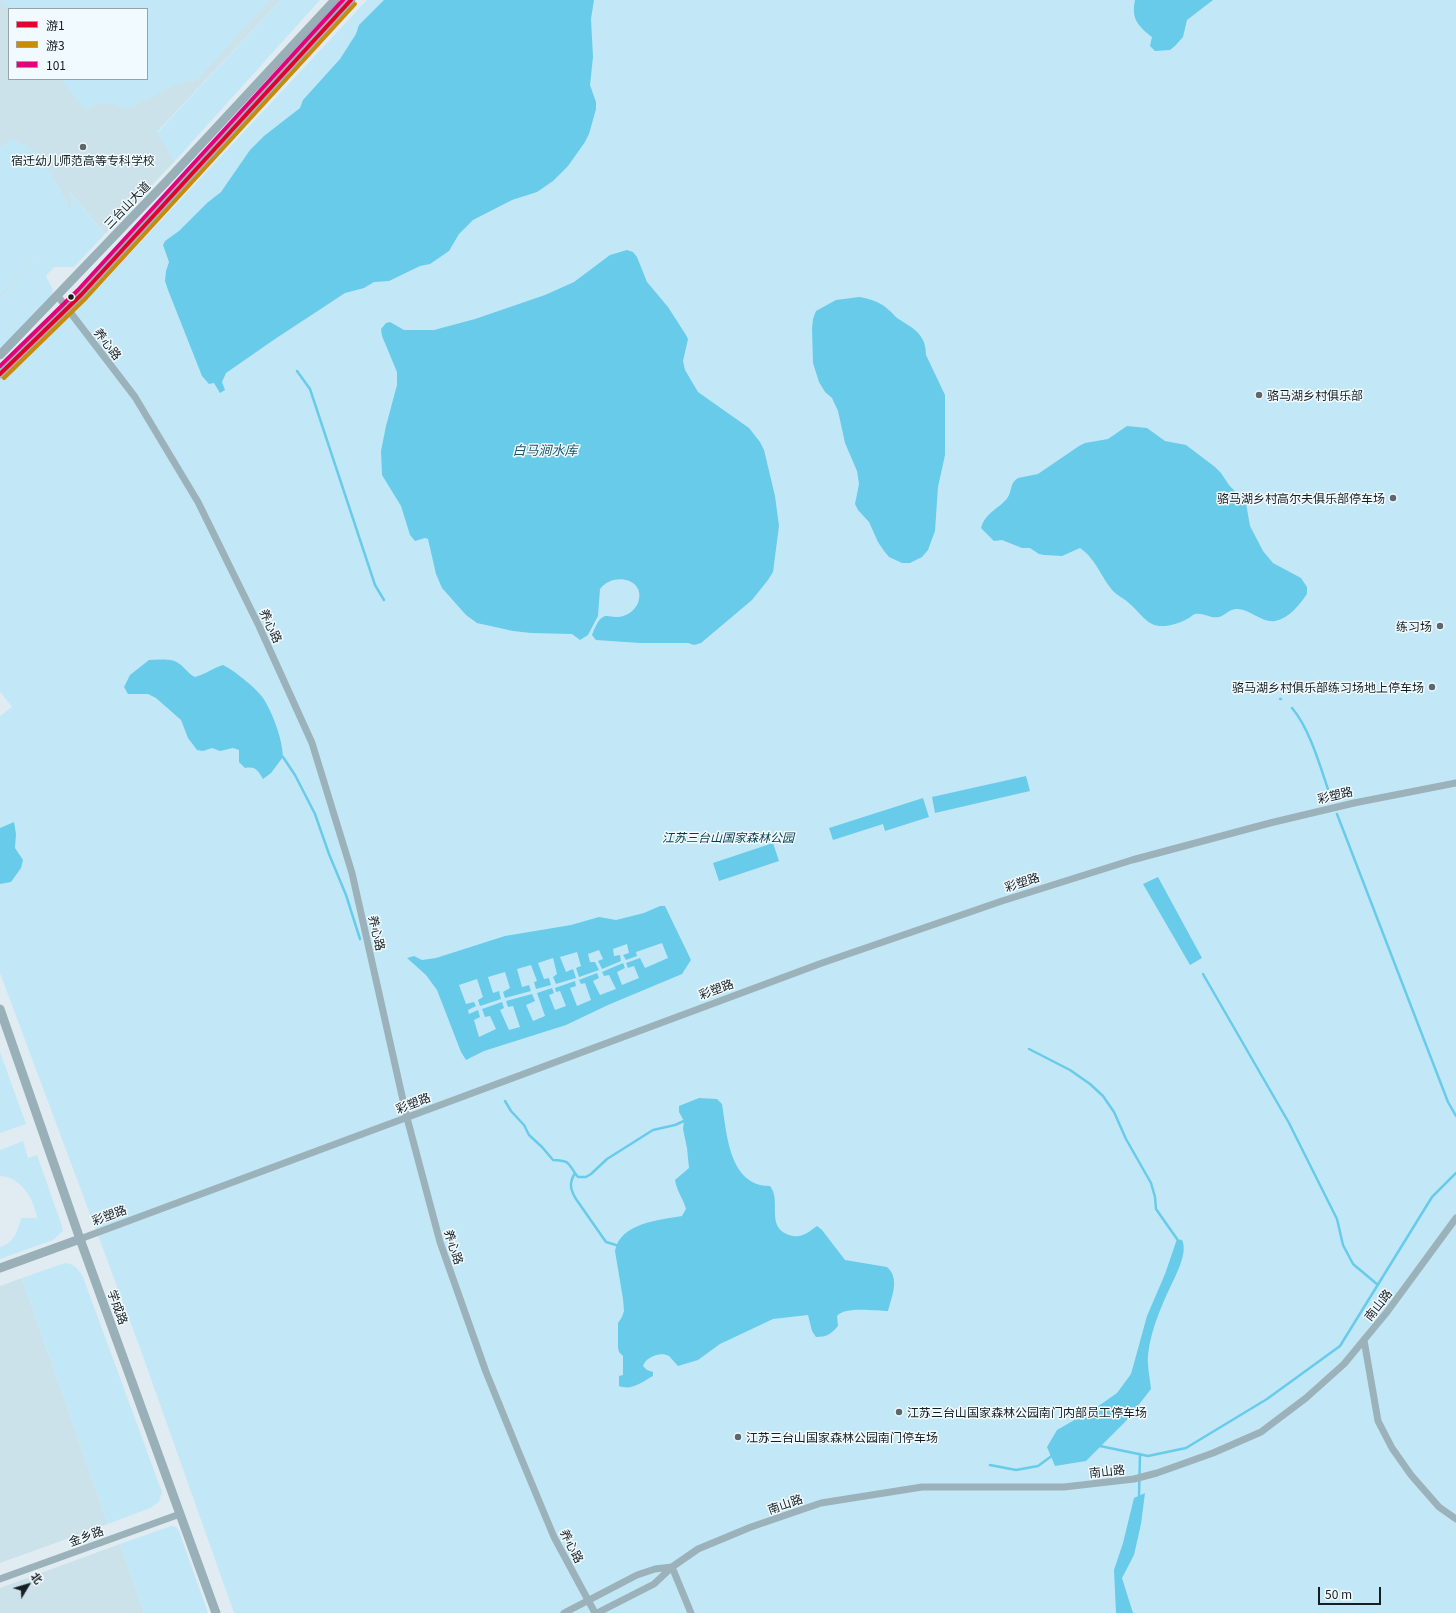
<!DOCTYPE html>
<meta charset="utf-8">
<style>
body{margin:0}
#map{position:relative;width:1456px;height:1613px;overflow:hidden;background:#e0ecf1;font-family:Georgia,"Noto Sans SC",serif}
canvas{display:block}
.legend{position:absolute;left:8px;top:8px;width:140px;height:72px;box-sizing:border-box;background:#f1fafe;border:1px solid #99a2a6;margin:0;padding:5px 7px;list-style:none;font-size:12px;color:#161e21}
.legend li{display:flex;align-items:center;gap:8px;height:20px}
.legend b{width:20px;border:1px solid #99a2a6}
.north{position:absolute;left:8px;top:1565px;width:40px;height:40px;-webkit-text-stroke:3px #f1fafe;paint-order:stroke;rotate:52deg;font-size:11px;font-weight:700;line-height:16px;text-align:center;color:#161e21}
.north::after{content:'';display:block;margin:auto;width:14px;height:18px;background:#161e21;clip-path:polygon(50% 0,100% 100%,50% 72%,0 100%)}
.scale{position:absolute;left:1318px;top:1587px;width:63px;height:18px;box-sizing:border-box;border:2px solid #161e21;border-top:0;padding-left:5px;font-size:12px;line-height:14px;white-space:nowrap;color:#161e21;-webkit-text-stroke:3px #f1fafe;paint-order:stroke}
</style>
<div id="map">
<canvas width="1456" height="1613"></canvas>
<ul class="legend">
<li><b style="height:5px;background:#e4002b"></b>游1</li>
<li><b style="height:5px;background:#ca8b07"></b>游3</li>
<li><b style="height:5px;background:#e5007d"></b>101</li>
</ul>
<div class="north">北</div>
<div class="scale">50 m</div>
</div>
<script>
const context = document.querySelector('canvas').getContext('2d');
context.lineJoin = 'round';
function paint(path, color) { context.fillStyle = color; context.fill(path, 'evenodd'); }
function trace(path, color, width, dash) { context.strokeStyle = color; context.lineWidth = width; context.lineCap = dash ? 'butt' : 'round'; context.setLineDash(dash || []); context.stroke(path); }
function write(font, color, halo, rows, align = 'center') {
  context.font = font + ' Georgia,"Noto Sans SC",serif'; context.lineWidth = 3; context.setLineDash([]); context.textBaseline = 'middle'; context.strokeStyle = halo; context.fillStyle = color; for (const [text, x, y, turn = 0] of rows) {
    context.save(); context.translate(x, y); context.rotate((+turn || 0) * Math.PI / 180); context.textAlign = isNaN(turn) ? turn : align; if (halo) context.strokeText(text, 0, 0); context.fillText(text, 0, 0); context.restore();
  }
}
paint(new Path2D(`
 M 0,0 L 281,0 L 157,132 L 175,161 L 105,234 L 69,191 L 72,198 L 69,225 L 0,298 ZM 9,9 L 147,9 L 147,79 L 9,79 Z
 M 22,1278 L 108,1524 L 0,1563 L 0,1286 Z
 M 120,1544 L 144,1613 L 0,1613 L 0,1588 Z`), '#cce2eb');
paint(new Path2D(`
 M 0,0 L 270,0 L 197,80 L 176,84 L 131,108 L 120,107 L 110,103 L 99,104 L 85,110 L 61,79 L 147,79 L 147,9 L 9,9 L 9,12 Z
 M 281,0 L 320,0 L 175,161 L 157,133 Z
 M 367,0 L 1456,0 L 1456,1613 L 234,1613 L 140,1348 L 0,973 L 0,716 L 12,707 L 0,692 L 0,379 L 100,286 Z
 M 10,140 C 40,142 59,186 70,210 L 72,198 L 67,189 L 105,234 L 74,267 L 54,267 L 46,276 L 53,290 L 52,294 L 0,350 L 0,298 L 46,249 L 0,295 L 0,147 Z
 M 0,1052 L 26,1124 L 0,1133 Z
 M 23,1141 L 28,1158 L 37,1155 L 62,1226 L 63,1231 L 53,1240 L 0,1259 L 0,1247 C 14,1243 18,1231 21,1218 L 37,1218 C 34,1199 21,1177 0,1176 L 0,1150 Z
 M 65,1263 C 75,1264 78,1269 83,1277 L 162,1492 L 159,1502 L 150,1508 L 108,1524 L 22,1278 Z
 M 171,1526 L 176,1527 L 179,1531 L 208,1613 L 144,1613 L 120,1544 Z`), '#c2e8f7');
paint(new Path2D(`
 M 384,0 L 594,0 L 591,19 L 593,57 L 590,85 L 596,102 L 596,109 L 589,134 L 585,142 L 568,166 L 553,181 L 537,192 L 512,200 L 473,220 L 459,234 L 449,251 L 430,264 L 420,266 L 389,281 L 374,282 L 364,288 L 345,293 L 275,339 L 226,373 L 222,382 L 225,390 L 220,393 L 214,383 L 209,384 L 202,376 L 168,290 L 165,281 L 166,271 L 169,262 L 163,245 L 165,241 L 179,231 L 207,203 L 221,192 L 250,150 L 264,136 L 300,108 L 303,100 L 340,59 L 356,34 L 359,25 Z
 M 1135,0 L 1213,0 L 1187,20 L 1183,37 L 1175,46 L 1170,50 L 1155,51 L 1150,46 L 1152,37 C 1138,26 1131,19 1135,0 Z
 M 627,250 L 633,252 L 637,257 L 647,282 L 668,307 L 686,335 L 688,339 L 683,361 L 685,370 L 698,392 L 749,428 L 760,442 L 764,450 L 775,496 L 779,526 L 773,572 L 768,580 L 752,600 L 701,643 L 694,645 L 688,643 L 640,643 L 596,640 L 592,635 C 594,630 598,619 603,617 C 606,615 612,617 615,617 C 624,618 634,612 638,603 C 647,579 613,571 600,589 L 598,616 L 588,635 L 580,640 L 572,634 L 531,633 L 513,631 L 477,623 L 466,615 L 442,588 L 436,574 L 428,539 L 425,538 L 415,541 L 410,535 L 401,506 L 382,475 L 381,451 L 386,426 L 397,385 L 397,372 L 382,336 L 381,329 L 386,323 L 390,322 L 404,330 L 434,330 L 475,319 L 545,295 L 574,282 L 610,255 Z
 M 859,297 C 871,299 881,302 890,311 C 893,313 894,316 897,318 C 912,328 926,333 926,355 L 945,395 L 945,455 L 938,487 L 935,531 L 928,550 L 922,557 L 910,563 L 902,563 L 889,557 L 884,551 L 878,542 L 869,522 L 858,510 L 855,504 L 859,484 L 857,471 L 845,443 L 838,411 L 832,398 L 825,392 L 819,382 L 813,363 L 812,328 L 813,319 L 816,311 L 836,300 Z
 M 1127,426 L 1147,428 L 1165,441 L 1186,445 L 1215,467 L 1221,473 L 1229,485 L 1246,503 L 1250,526 L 1263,551 L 1273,563 L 1301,578 L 1307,587 L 1307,594 C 1299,605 1290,618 1275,621 C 1262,623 1251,610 1238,609 C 1230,608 1226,615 1219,617 C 1211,619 1203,612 1195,614 C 1192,615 1190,618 1187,619 C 1179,624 1161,629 1152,624 C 1144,620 1137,610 1130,604 C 1125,599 1118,596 1113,591 C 1101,577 1096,559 1080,548 L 1062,556 L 1044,555 L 1039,554 L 1030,548 L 1022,548 L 1002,540 L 994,541 L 981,528 C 986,511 1000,509 1008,497 C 1012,490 1010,483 1018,478 L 1038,474 L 1079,446 L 1085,443 L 1108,439 Z
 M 149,660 C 157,660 172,658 178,663 C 185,667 187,673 195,677 C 206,674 213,668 223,665 C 235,671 259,690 265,701 C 274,717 282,738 283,757 L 271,773 L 263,779 C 258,771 256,766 245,768 L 239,762 L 239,750 L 233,748 L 220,751 L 212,748 L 203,751 L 197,750 L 188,738 L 181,720 L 156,698 L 148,694 L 128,694 L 124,687 L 130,675 Z
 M 1026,776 L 1030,791 L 935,813 L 932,797 Z
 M 923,798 L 929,817 L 885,831 L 883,824 L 833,840 L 829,828 Z
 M 14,822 L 16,834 L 15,848 L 23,860 L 21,868 L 11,882 L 0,884 L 0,828 Z
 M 773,843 L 779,861 L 719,881 L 713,863 Z
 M 1158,877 L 1202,958 L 1190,965 L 1143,884 Z
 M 660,906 L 665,906 L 691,960 L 682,974 L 608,1005 L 566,1025 L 484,1051 L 466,1060 L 461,1052 L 437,990 L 426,975 L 407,958 L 414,956 L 422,960 L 436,958 L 505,936 L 571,925 L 599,917 L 616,920 L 644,913 ZM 662,943 L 668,958 L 645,968 L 640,958 L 626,963 L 628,968 L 634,966 L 639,978 L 622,985 L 617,972 L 625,968 L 623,963 L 602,972 L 604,976 L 609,975 L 616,989 L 600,995 L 593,981 L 599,978 L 597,973 L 579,980 L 581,984 L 585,983 L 591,1000 L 577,1006 L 570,988 L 576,986 L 575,981 L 555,988 L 556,992 L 560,991 L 566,1006 L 555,1010 L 549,995 L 554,993 L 552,988 L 537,993 L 545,1016 L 533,1021 L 526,1005 L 535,1001 L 532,994 L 506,1001 L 508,1007 L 513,1006 L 520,1027 L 509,1030 L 500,1010 L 504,1008 L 502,1002 L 482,1009 L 485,1017 L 490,1016 L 496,1029 L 479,1037 L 474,1020 L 480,1017 L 478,1010 L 469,1014 L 468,1010 L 476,1006 L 474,1002 L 466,1004 L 459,985 L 477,979 L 483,997 L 478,1000 L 480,1006 L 501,999 L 499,991 L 493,993 L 488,977 L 505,972 L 510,988 L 503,992 L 505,998 L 531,991 L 529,985 L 522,987 L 517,969 L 531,965 L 537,981 L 534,982 L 536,989 L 551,985 L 549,978 L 544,979 L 538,963 L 553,958 L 557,974 L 553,977 L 556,984 L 576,978 L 573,969 L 566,972 L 560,957 L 577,952 L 581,966 L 576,968 L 579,977 L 599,970 L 595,962 L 590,962 L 588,954 L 599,950 L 603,959 L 598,961 L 602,969 L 621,961 L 620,955 L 614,956 L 613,949 L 627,944 L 629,953 L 623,955 L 626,960 L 637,956 L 636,952 Z
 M 699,1098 L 717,1099 L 722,1104 C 727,1134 729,1186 770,1186 C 782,1201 765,1227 789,1235 C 801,1239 807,1233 817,1226 L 822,1230 L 845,1260 L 887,1267 C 900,1278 892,1296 888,1311 C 876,1311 845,1306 837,1316 L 838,1326 C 831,1334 827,1337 816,1337 L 812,1331 L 808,1315 L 773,1319 L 720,1344 L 698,1360 L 678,1366 C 675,1363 672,1359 669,1356 C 660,1351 646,1357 643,1366 L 647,1370 L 653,1372 L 653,1376 C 642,1382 632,1391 619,1386 L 619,1376 L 623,1375 L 623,1356 L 619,1352 L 618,1348 L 618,1323 L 622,1317 L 624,1311 L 623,1299 L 615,1251 C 620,1223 659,1220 682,1216 L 686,1209 C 683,1198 677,1192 675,1180 L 689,1168 L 687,1148 L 683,1129 L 684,1121 L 679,1112 L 679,1106 Z
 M 1177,1239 L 1182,1240 C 1187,1250 1180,1266 1176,1275 C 1164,1300 1151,1327 1148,1355 C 1147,1365 1150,1378 1151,1389 L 1126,1421 L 1086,1461 L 1055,1466 L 1047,1447 L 1057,1430 L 1097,1407 L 1117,1393 L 1131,1374 L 1147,1316 L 1165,1274 Z
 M 1145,1493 L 1141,1524 L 1134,1555 L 1122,1578 L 1133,1613 L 1116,1613 L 1114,1570 L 1123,1543 L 1134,1498 Z`), '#68cbea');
trace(new Path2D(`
 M 297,371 L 310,389 L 375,585 L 384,600
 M 1280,699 L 1281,699
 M 1292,708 C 1311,730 1322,773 1332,801
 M 283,757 L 295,775 L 315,814 L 329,854 L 346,895 L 360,939
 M 1337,814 L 1448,1102 L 1456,1116
 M 1203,974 L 1289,1123 L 1337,1219 L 1343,1245 L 1353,1264 L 1378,1285
 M 1029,1049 L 1070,1070 L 1090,1084 L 1103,1096 L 1114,1112 L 1126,1139 L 1151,1183 L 1155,1197 L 1156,1209 L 1177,1239
 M 505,1101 L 511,1111 L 524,1125 L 529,1135 L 542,1147 L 553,1160 C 573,1161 567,1164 578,1177 L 586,1177 L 591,1174 L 607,1159 L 653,1130 L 675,1125 L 684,1121
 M 575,1173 C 569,1183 570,1189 576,1199 L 606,1242 L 616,1245
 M 1100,1446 L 1148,1456 L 1186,1448 L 1267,1399 L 1340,1346 L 1432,1197 L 1456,1173
 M 990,1465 L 1016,1470 L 1038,1466 L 1053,1455
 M 1139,1496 L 1140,1454`), '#68cbea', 2.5);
trace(new Path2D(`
 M 57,295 L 135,397 L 198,502 L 259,626 L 312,743 L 352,873 L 407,1118 L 440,1242 L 486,1372 L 519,1453 L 554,1537 L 595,1613
 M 80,1239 L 822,963 L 1002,901 L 1132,860 L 1270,823 L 1354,803 L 1456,783
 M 1364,1340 L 1378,1421 L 1392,1448 L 1411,1475 L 1439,1507 L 1456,1519
 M 0,1579 L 180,1514
 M 564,1613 L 637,1575 L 655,1569 L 672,1567 L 654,1584 L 597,1613
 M 691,1613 L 672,1567 L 698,1549 L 751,1527 L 821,1503 L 922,1487 L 1064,1487 L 1134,1479 L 1157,1473 L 1213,1453 L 1261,1432 L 1306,1398 L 1344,1364 L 1387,1312 L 1456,1218`), '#9cb2ba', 7);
trace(new Path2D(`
 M 0,355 L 165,183 L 335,0
 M 0,374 L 82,294 L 351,0
 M 0,1009 L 80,1239 L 216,1613
 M 0,1268 L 80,1239`), '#99b0b8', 9);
trace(new Path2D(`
 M 0,374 L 82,294 L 351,0`), '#e4002b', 4);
trace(new Path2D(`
 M 4,378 L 86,298 L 355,4`), '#ca8b07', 4);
trace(new Path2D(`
 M 0,366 L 78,290 L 343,0`), '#e5007d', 4);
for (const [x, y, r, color] of [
 [83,147,4,"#5d666a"],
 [71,297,3.5,"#161e21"],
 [1259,395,4,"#5d666a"],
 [1393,498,4,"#5d666a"],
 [1440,626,4,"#5d666a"],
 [1432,687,4,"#5d666a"],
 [899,1412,4,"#5d666a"],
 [738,1437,4,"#5d666a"]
]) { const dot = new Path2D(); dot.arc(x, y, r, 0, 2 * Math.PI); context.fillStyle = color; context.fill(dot); trace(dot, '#f1fafe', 1.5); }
write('12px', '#161e21', '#f1fafe', [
 ["宿迁幼儿师范高等专科学校",83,160,"center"],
 ["骆马湖乡村俱乐部",1267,395],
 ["骆马湖乡村高尔夫俱乐部停车场",1385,498,"right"],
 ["练习场",1432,626,"right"],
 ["骆马湖乡村俱乐部练习场地上停车场",1424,687,"right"],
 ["江苏三台山国家森林公园南门内部员工停车场",907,1412],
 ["江苏三台山国家森林公园南门停车场",746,1437]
], 'left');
write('12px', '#161e21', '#f1fafe', [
 ["三台山大道",127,205,-46],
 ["养心路",108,344,52],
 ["养心路",271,626,65],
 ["彩塑路",1335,795,-13],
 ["彩塑路",1022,882,-18],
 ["养心路",377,933,77],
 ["彩塑路",716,989,-20],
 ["彩塑路",413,1103,-21],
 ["彩塑路",109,1215,-20],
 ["养心路",454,1247,72],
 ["南山路",1378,1305,-52],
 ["学成路",118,1307,70],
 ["南山路",1107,1471,-6],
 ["南山路",785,1504,-19],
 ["金乡路",86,1536,-20],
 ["养心路",572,1546,63]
]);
write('italic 12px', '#003b4c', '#f1fafe', [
 ["江苏三台山国家森林公园",728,837]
]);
write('italic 13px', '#1f5465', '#f1fafe', [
 ["白马涧水库",545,450]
]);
</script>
